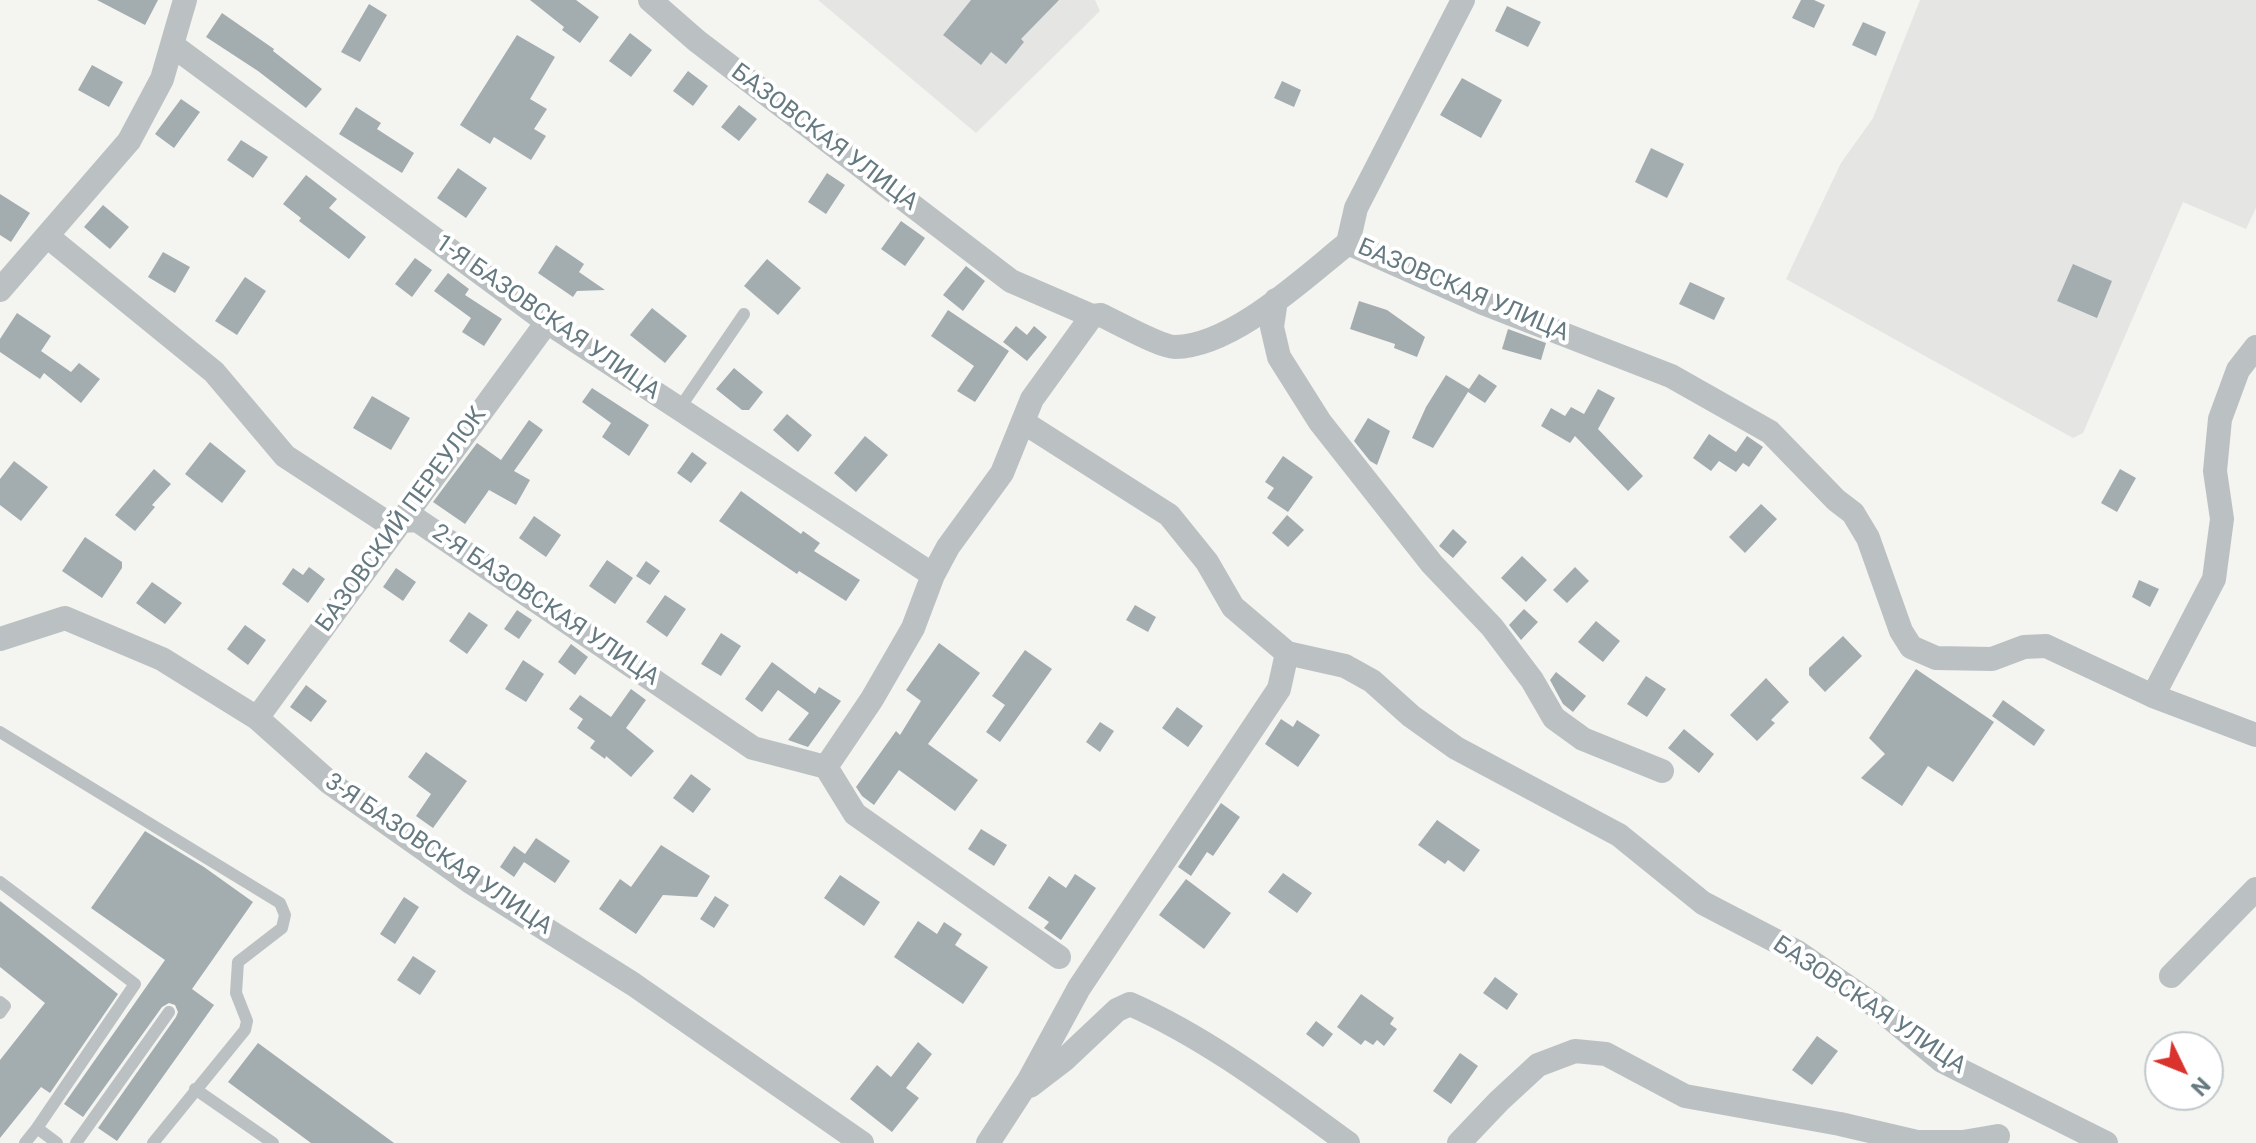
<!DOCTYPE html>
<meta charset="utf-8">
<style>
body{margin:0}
#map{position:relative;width:2256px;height:1143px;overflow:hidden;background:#f4f4f1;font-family:Roboto,sans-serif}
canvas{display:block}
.north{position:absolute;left:2144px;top:1031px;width:80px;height:80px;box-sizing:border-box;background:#fff;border:2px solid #c1c9cc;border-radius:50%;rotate:133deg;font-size:22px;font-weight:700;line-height:32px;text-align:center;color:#657980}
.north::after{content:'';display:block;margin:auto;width:28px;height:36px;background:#da322c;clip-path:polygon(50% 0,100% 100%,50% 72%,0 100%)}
</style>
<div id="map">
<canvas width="2256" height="1143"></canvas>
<div class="north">N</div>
</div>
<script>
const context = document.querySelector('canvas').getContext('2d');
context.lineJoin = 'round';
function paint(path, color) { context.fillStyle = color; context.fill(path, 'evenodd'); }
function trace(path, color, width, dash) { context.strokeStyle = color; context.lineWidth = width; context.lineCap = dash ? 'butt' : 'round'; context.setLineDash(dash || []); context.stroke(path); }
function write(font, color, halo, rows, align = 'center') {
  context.font = font + ' Roboto,sans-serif'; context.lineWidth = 8; context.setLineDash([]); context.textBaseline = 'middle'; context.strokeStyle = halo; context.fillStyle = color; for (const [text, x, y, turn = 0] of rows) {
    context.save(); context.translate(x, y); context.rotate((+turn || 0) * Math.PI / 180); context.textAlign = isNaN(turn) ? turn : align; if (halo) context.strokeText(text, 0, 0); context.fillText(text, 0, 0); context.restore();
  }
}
paint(new Path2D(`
 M 818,0 L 1095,0 L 1100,11 L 976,133 Z
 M 1920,0 L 2256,0 L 2256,208 L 2246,229 L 2183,202 L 2083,433 L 2073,438 L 1786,279 L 1841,163 L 1873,118 Z`), '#e5e5e4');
paint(new Path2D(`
 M 97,0 L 158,0 L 145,25 Z
 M 530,0 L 576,0 L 599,17 L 580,43 L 562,30 L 564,27 Z
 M 971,0 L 1059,0 L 1021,39 L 1024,42 L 1006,64 L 991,52 L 981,65 L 943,35 Z
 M 1801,0 L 1814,0 L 1825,5 L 1814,28 L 1792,18 Z
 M 369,4 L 387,15 L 360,62 L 341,52 Z
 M 1507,6 L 1541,22 L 1528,47 L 1495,31 Z
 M 222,13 L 274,49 L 273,51 L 322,89 L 306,108 L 258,71 L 206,37 Z
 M 1863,22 L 1886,32 L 1876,56 L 1852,45 Z
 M 630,33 L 652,50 L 631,77 L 609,61 Z
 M 517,35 L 555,57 L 530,99 L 547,109 L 534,129 L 546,136 L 531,160 L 494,137 L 490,144 L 460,125 Z
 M 92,65 L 123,82 L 109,107 L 78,90 Z
 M 688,71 L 708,86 L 693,106 L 673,91 Z
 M 1462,78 L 1502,100 L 1481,138 L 1440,115 Z
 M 1282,81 L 1301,90 L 1294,107 L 1274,98 Z
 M 181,99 L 200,112 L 174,148 L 155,134 Z
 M 739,105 L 757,119 L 739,141 L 721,127 Z
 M 356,107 L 381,123 L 377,129 L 414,153 L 402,173 L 339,134 Z
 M 241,140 L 268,157 L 253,178 L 227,160 Z
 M 1651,148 L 1684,164 L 1667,198 L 1635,182 Z
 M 458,168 L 487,188 L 466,218 L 437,198 Z
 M 827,173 L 845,185 L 826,214 L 808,202 Z
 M 306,175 L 337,199 L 329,208 L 366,237 L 349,259 L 299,221 L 301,218 L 283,204 Z
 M 0,194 L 30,213 L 11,242 L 0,235 Z
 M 103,205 L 129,227 L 110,249 L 84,227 Z
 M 901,221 L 925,238 L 905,266 L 881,249 Z
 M 556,245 L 584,264 L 579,272 L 605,290 L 577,291 L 573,297 L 538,273 Z
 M 163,252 L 190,267 L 175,293 L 148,277 Z
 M 415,258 L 432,270 L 412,297 L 395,284 Z
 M 767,259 L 801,288 L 778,315 L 744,286 Z
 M 2073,264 L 2112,281 L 2097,318 L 2057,301 Z
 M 966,266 L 985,281 L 963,311 L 943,295 Z
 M 448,273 L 469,289 L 465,295 L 502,319 L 484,346 L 462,332 L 471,318 L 434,291 Z
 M 245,277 L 266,291 L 237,335 L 215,321 Z
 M 1690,282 L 1725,298 L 1714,320 L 1679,304 Z
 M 1359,301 L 1387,310 L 1425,337 L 1417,357 L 1394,348 L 1395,344 L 1350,329 Z
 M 652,308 L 687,336 L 665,363 L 630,335 Z
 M 948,310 L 1009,351 L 975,402 L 957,391 L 974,366 L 931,336 Z
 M 17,313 L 51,336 L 41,351 L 71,372 L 79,363 L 100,379 L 81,403 L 44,373 L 40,379 L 0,352 L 0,339 Z
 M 1016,326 L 1027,335 L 1034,326 L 1047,337 L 1027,361 L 1003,342 Z
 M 1508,329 L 1546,343 L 1541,360 L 1502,349 Z
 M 734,368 L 763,392 L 749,410 L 742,410 L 716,389 Z
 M 1479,374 L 1497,386 L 1485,403 L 1468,392 L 1433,448 L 1412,438 L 1426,407 L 1446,375 L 1469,389 Z
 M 592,388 L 649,425 L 629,456 L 602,437 L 611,423 L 582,402 Z
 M 1598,389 L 1615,398 L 1598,429 L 1643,476 L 1628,491 L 1575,436 L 1570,443 L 1541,426 L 1551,408 L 1565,416 L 1571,407 L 1584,414 Z
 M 372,396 L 410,418 L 391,450 L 353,428 Z
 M 787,414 L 812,435 L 798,452 L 773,430 Z
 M 1368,418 L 1390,431 L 1377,465 L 1370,461 L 1354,441 Z
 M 529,420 L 543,430 L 514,471 L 530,480 L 516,505 L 489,490 L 465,524 L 433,502 L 477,443 L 501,460 Z
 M 1709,434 L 1736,452 L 1747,436 L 1763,447 L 1749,467 L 1743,463 L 1736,472 L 1719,461 L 1711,471 L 1693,458 Z
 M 865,436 L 888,455 L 856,492 L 834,473 Z
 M 210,442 L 246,471 L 222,503 L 185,474 Z
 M 692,452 L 707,463 L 691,483 L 677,473 Z
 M 1283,456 L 1313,477 L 1288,512 L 1267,498 L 1274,488 L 1265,482 Z
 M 14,461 L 48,487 L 21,521 L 0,505 L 0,479 Z
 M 154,469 L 171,484 L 152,505 L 155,507 L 135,531 L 115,515 Z
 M 2120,469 L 2136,478 L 2117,512 L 2101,503 Z
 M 741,491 L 801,534 L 803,531 L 820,543 L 814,551 L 860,580 L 846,601 L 799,571 L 797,574 L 719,521 Z
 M 1761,504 L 1777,519 L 1745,553 L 1729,537 Z
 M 1287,515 L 1304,530 L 1288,547 L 1272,533 Z
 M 534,516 L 561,535 L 546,557 L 519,538 Z
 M 1453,529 L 1467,542 L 1453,558 L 1439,546 Z
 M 85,537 L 122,562 L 122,568 L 102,598 L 62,571 Z
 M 1522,556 L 1547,580 L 1526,602 L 1501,578 Z
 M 607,560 L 633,578 L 615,604 L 589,586 Z
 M 646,561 L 660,571 L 650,585 L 636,576 Z
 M 309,567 L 325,579 L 308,603 L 282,584 L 293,568 L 303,575 Z
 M 1575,567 L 1589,581 L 1567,603 L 1553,590 Z
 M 396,568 L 416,582 L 403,601 L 383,587 Z
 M 2139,580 L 2159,589 L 2150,607 L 2132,597 Z
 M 152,582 L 182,603 L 165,624 L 136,603 Z
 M 665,595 L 686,609 L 667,637 L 646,622 Z
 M 1135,605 L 1156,617 L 1148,632 L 1126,620 Z
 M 1524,609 L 1538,622 L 1521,640 L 1509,625 Z
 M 517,610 L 532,620 L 519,639 L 504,629 Z
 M 469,612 L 488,625 L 467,654 L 449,641 Z
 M 1596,621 L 1620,641 L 1603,662 L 1578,642 Z
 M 245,625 L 266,640 L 248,665 L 227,649 Z
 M 721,633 L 741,646 L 721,676 L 701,664 Z
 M 1843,636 L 1862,656 L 1825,692 L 1809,675 L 1809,668 Z
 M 939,643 L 980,673 L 928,744 L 978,780 L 955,811 L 899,770 L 874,805 L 862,796 L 856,787 L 896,731 L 900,735 L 921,701 L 906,690 Z
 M 571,644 L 588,657 L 575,675 L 558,662 Z
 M 1025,650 L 1052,669 L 1000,742 L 986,732 L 1005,705 L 992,696 Z
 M 523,660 L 544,674 L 526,702 L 505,689 Z
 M 772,662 L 815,694 L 819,687 L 841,701 L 808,747 L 788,740 L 809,713 L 778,690 L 762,712 L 745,699 Z
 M 1916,669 L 1994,722 L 1953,782 L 1928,766 L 1902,806 L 1861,778 L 1885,754 L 1869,738 Z
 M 1556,672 L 1586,696 L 1573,712 L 1563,704 L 1550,680 Z
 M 1646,676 L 1666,689 L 1647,717 L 1627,704 Z
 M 1766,678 L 1789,702 L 1771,720 L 1775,723 L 1757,741 L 1730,715 Z
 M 306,685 L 327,701 L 311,722 L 290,707 Z
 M 631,689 L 646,700 L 626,728 L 654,751 L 631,777 L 606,756 L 605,759 L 590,748 L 595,741 L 577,728 L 583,719 L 569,709 L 580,695 L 611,717 Z
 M 2003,700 L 2045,730 L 2034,746 L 1992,716 Z
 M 1177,707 L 1203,726 L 1188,747 L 1162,728 Z
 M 1281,719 L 1293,727 L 1297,720 L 1320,735 L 1298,767 L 1265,744 Z
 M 1100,722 L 1114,731 L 1100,752 L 1086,742 Z
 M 1684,729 L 1714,754 L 1699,773 L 1668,748 Z
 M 426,752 L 467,781 L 433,828 L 416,816 L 431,794 L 408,777 Z
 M 691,774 L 711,789 L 693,813 L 673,798 Z
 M 1221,803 L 1240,817 L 1213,856 L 1207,852 L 1191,876 L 1178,867 Z
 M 1437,820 L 1480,850 L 1464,872 L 1448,860 L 1445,864 L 1418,845 Z
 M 981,829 L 1007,845 L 994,866 L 968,849 Z
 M 145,831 L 204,867 L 253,902 L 192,989 L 214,1005 L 117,1141 L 98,1128 L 176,1017 L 178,1012 L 175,1005 L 169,1003 L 162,1007 L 83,1117 L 64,1104 L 165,960 L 91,908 Z
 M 536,838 L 570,861 L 555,883 L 524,862 L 514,877 L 500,867 L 514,846 L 525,854 Z
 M 661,845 L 710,876 L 697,897 L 663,895 L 636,934 L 599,909 L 620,879 L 631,887 Z
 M 1283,873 L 1312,893 L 1297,913 L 1268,892 Z
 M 1075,874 L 1096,888 L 1061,940 L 1044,928 L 1049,922 L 1028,908 L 1049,876 L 1066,888 Z
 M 840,875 L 880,902 L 864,926 L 824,898 Z
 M 1186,879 L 1231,913 L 1204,949 L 1159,915 Z
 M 715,896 L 729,905 L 714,928 L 700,919 Z
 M 404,897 L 419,907 L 395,944 L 380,934 Z
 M 0,901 L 118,994 L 50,1093 L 41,1087 L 0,1138 L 0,1060 L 45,1003 L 0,967 Z
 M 918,921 L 937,934 L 944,922 L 962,934 L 955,945 L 988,967 L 963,1004 L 894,957 Z
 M 413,956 L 436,971 L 420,995 L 397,980 Z
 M 1495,977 L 1518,994 L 1507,1010 L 1483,993 Z
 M 1361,994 L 1394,1018 L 1390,1024 L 1397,1029 L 1384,1046 L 1377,1040 L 1373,1045 L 1365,1040 L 1361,1045 L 1337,1027 Z
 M 1316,1021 L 1333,1034 L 1323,1047 L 1306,1034 Z
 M 1817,1036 L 1838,1051 L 1812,1085 L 1792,1070 Z
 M 918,1042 L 932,1054 L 906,1088 L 919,1098 L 892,1132 L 850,1099 L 877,1065 L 891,1077 Z
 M 258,1043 L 394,1143 L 311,1143 L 228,1082 Z
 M 1460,1053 L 1478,1066 L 1451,1104 L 1433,1091 Z`), '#a3adb0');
trace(new Path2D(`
 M 679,409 L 744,314
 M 0,732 L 280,903 L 285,915 L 282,928 L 238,962 L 236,993 L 247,1021 L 245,1030 L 153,1143
 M 0,882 L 135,984 L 37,1128
 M 0,1002 L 5,1006 L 0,1013
 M 195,1089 L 273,1143
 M 25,1143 L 37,1128 L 57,1143
 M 76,1143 L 169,1012`), '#bbc1c3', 12);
trace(new Path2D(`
 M 650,0 L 697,41 L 1011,281 L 1092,316 L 1101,315 C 1116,322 1161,347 1175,347 C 1233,346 1304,278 1348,243 L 1483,303 L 1671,376 L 1770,432 L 1836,500 L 1853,513 L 1868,538 L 1901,631 L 1911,647 L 1936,658 L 1992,659 L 2024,647 L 2046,646 L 2153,696
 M 172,45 L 547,322 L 933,575
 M 47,236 L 214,372 L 285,456 L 386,522 L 417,520 L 753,748 L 826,767 L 855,814 L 1059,957
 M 1348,243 L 1356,208 L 1463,0
 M 0,290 L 129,141 L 162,79 L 185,0
 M 1276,300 L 1272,327 L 1279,357 L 1320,422 L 1432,564 L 1492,627 L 1532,680 L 1554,718 L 1583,739 L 1662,771
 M 2256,347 L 2238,370 L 2220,419 L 2215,471 L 2222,519 L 2214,579 L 2153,696 L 2256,735
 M 1023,422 L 1169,515 L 1207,562 L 1233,607 L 1287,653 L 1345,666 L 1372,681 L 1411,716 L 1456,748 L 1619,835 L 1703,903 L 1797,952 L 1877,1007 L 1942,1061 L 2106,1143
 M 0,639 L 65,618 L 162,659 L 257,718 L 330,783 L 469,881 L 633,984 L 862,1143
 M 257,718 L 547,322
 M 826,767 L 872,699 L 913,628 L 933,575 L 948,547 L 1002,473 L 1032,399 L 1092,316
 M 2171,976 L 2256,889
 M 1030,1086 L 1064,1060 L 1117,1010 L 1130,1004 C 1209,1039 1279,1093 1348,1143
 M 988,1143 L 1029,1080 L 1079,988 L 1279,689 L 1287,653
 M 1459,1143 L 1499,1101 L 1538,1065 L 1575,1051 L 1606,1054 L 1685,1096 L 1840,1124 L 1917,1142 L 1963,1142 L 1998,1136`), '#bbc1c3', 24);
write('24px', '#657980', '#fff', [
 ["БАЗОВСКАЯ УЛИЦА",824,138,37],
 ["БАЗОВСКАЯ УЛИЦА",1463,291,23],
 ["1-Я БАЗОВСКАЯ УЛИЦА",547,318,35],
 ["БАЗОВСКИЙ ПЕРЕУЛОК",402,520,-54],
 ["2-Я БАЗОВСКАЯ УЛИЦА",545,606,34],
 ["3-Я БАЗОВСКАЯ УЛИЦА",438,855,34],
 ["БАЗОВСКАЯ УЛИЦА",1869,1006,34]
]);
</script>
